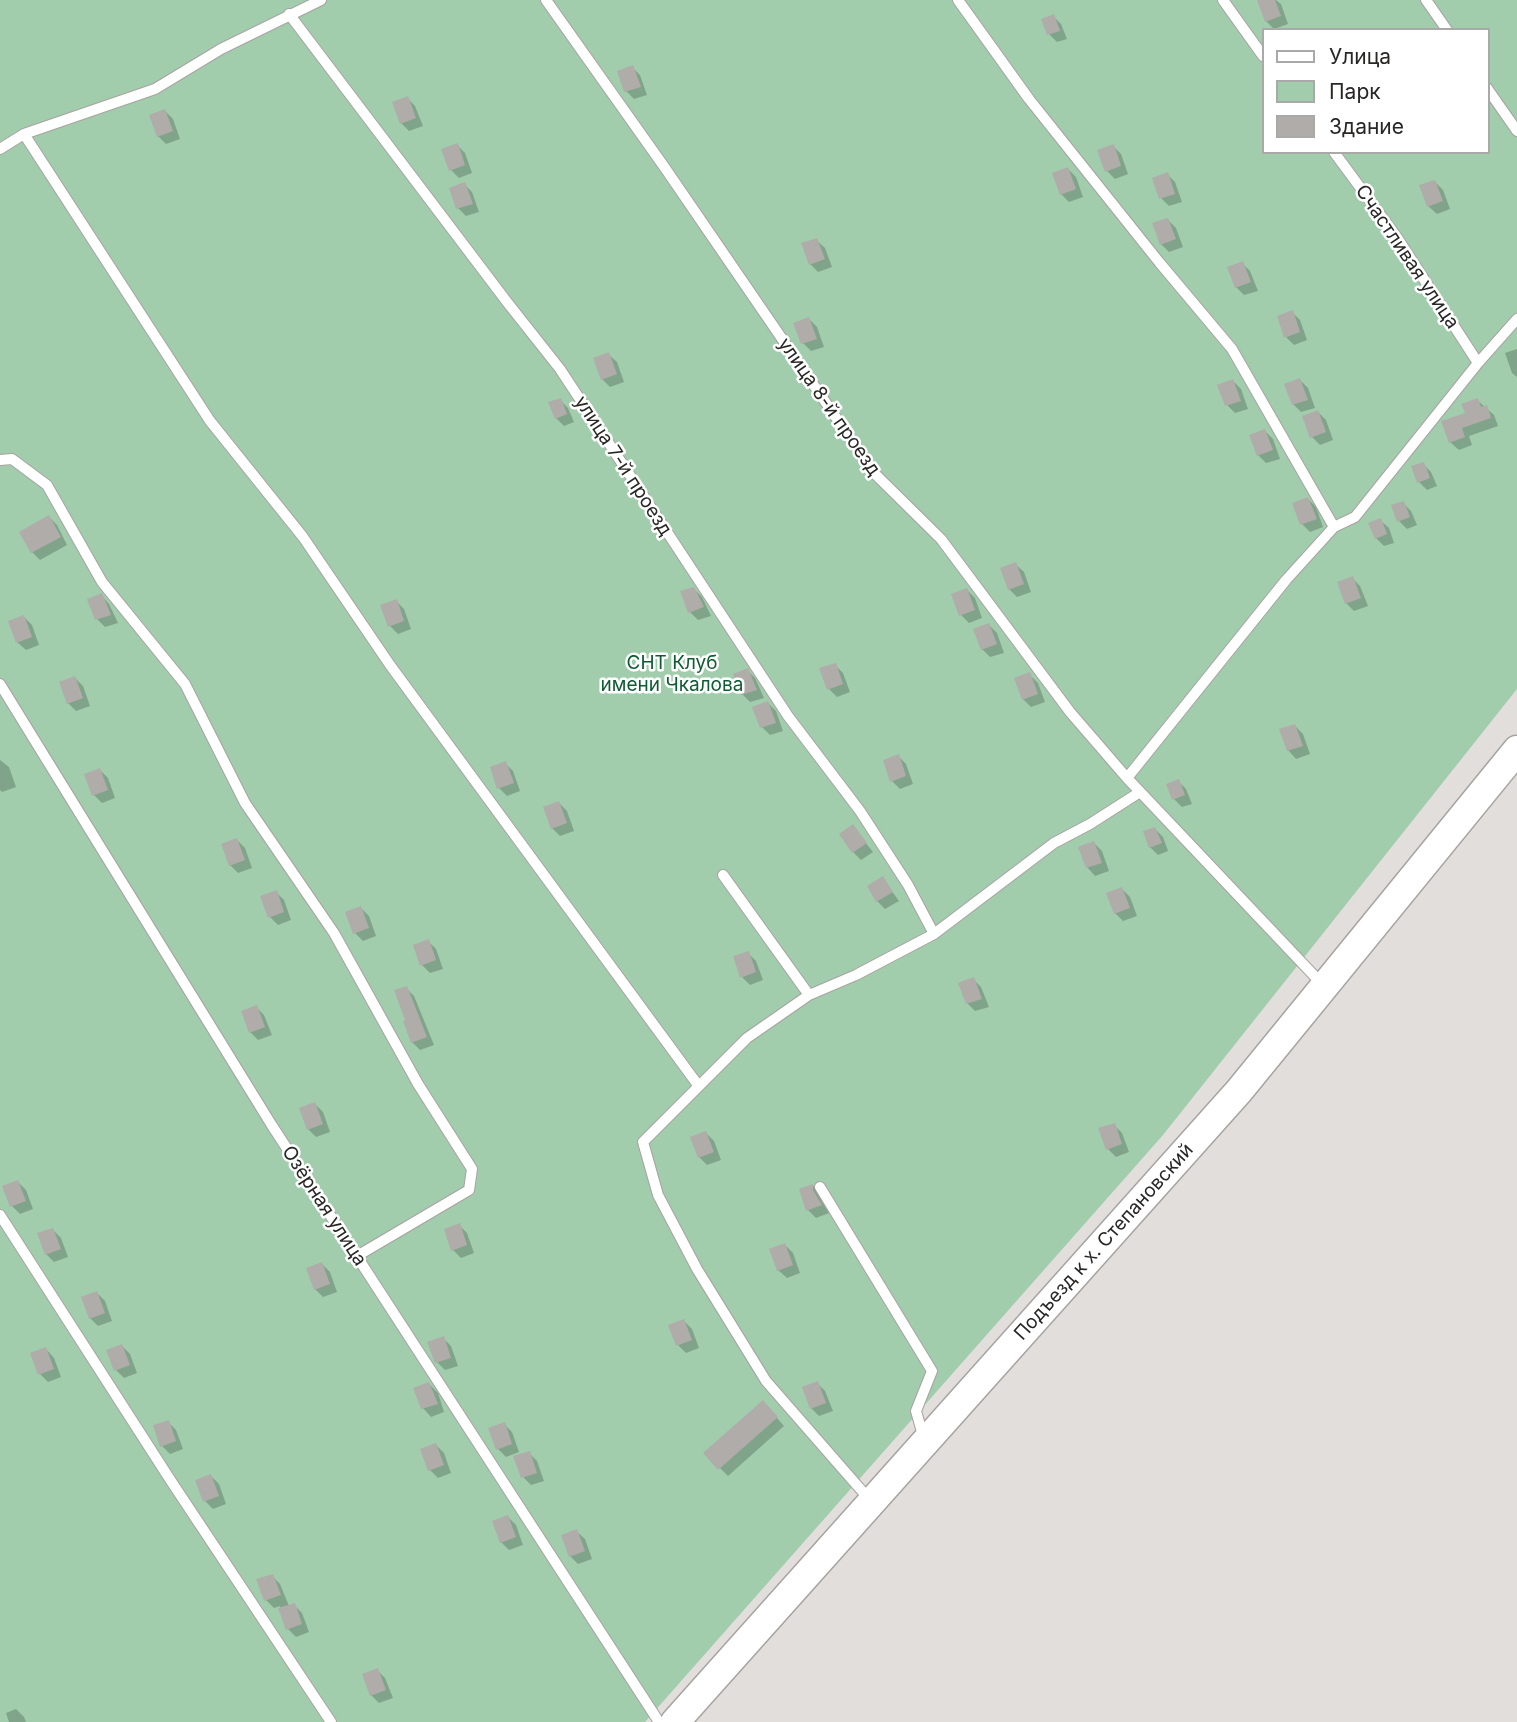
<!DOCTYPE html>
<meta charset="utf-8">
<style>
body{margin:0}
#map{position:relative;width:1517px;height:1722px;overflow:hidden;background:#e2dedb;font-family:Inter,sans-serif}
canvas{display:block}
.legend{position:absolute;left:1262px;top:28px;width:228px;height:126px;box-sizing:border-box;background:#fff;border:2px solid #a9a9a8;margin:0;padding:9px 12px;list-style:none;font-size:21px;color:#292726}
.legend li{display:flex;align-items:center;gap:14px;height:35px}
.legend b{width:35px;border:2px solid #a9a9a8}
</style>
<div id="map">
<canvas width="1517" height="1722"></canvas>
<ul class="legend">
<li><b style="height:9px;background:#fff"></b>Улица</li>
<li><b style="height:19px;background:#a1cdac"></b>Парк</li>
<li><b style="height:19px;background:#b0acaa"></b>Здание</li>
</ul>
</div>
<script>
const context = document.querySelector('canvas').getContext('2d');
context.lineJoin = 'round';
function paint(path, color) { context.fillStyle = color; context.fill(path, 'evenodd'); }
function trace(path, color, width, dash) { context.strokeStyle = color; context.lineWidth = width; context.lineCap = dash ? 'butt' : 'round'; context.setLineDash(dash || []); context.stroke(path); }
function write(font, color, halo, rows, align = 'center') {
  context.font = font + ' Inter,sans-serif'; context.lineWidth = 5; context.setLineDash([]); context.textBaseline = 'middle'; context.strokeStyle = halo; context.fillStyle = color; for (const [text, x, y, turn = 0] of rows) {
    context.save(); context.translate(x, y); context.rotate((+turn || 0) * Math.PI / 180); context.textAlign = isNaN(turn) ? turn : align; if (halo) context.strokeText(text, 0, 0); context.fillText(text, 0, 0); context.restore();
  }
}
paint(new Path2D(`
 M 0,0 L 1517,0 L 1517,689 L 1163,1135 L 645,1722 L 0,1722 ZM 1263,30 L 1487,30 L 1487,152 L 1263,152 Z`), '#a1cdac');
paint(new Path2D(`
 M 1262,0 L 1276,0 L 1281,4 L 1288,24 L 1274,29 L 1266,21 Z
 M 1053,16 L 1061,24 L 1067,39 L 1057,42 L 1049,34 Z
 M 632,67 L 640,75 L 647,95 L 634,99 L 626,91 Z
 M 407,98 L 415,106 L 423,126 L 409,131 L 401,123 Z
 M 165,111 L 173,119 L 180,139 L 166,144 L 158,136 Z
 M 457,145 L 465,153 L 472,173 L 459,178 L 451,170 Z
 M 1113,146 L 1121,154 L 1128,174 L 1115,179 L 1107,171 Z
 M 1068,169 L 1076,177 L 1083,197 L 1069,202 L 1061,194 Z
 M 1167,174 L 1175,182 L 1182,202 L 1169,206 L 1161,198 L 1154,179 Z
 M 1435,182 L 1443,190 L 1450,209 L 1437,214 L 1428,206 Z
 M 464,184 L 472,192 L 479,212 L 466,216 L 458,208 Z
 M 1168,220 L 1176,228 L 1183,247 L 1169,252 L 1161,244 Z
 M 816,240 L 825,248 L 832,267 L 818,272 L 810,264 Z
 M 1242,263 L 1250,271 L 1258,291 L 1244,295 L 1236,287 Z
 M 1292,312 L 1300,320 L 1307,340 L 1294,345 L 1286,337 Z
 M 809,319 L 817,327 L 824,347 L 811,351 L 803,343 Z
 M 1517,349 L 1517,377 L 1512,373 L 1505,353 Z
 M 608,354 L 617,362 L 624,382 L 610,387 L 602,379 Z
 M 1300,380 L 1308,388 L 1315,408 L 1301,412 L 1293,404 Z
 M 1233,381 L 1241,389 L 1248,409 L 1235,413 L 1227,405 Z
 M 560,400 L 568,408 L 574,422 L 564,426 L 556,418 Z
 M 1477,400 L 1494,415 L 1498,426 L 1469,436 L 1472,445 L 1459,450 L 1450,442 Z
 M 1318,412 L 1326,420 L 1333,440 L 1320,445 L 1312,437 Z
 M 1265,431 L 1273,439 L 1280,459 L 1266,463 L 1258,455 Z
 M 1423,464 L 1431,472 L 1437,486 L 1427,490 L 1419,482 Z
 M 1308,499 L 1316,507 L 1323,527 L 1310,532 L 1302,524 Z
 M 1403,503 L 1411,511 L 1417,525 L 1407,529 L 1399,521 Z
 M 49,517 L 57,525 L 67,545 L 40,560 L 32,552 Z
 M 1380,520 L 1389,528 L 1394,543 L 1384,546 L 1376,538 Z
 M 1015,564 L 1024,572 L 1031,592 L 1017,597 L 1009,589 Z
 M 1352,578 L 1360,586 L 1368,606 L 1354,611 L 1346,603 Z
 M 694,589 L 702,597 L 711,616 L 698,620 L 690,612 Z
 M 967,590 L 975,598 L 982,618 L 969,623 L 961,615 Z
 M 101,595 L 109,604 L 118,623 L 105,627 L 97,619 Z
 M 396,601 L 404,609 L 411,629 L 398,634 L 390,626 Z
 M 24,617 L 32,625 L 39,645 L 26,650 L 17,642 Z
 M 989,625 L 997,633 L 1004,653 L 990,657 L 982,649 Z
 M 835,665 L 843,673 L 850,692 L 837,697 L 829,689 Z
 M 747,670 L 755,678 L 764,698 L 750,702 L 742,694 Z
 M 1029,674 L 1038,683 L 1045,702 L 1031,707 L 1023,699 Z
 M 75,678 L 83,686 L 90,706 L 76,711 L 68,703 Z
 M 768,703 L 776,711 L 783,731 L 770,735 L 762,727 Z
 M 1295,726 L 1303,734 L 1310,754 L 1296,759 L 1288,750 Z
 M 898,756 L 906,764 L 913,784 L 900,789 L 892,781 Z
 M 0,760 L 9,767 L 16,787 L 2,792 L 0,790 Z
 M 505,763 L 513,771 L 520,791 L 507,796 L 499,788 Z
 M 100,770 L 108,778 L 115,798 L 102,803 L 94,795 Z
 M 1178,781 L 1186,789 L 1192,804 L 1182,807 L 1174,799 L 1168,785 Z
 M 559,803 L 567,811 L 574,831 L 560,836 L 552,828 Z
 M 853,827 L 873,852 L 861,860 L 853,852 Z
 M 1155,829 L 1163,837 L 1168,851 L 1158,855 L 1150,847 Z
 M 237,840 L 245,848 L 252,868 L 238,873 L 230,865 Z
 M 1094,843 L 1102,851 L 1109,871 L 1095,876 L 1087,867 Z
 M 883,879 L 899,901 L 885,909 L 877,901 Z
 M 1122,889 L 1130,897 L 1137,916 L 1123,921 L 1115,913 Z
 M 276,892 L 284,900 L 291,920 L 278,925 L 270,917 Z
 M 361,908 L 369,916 L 376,936 L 363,941 L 355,933 Z
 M 428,941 L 436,949 L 443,969 L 430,973 L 422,965 Z
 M 748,953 L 756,961 L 763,980 L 750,985 L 742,977 Z
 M 973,979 L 981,987 L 989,1007 L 975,1011 L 967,1003 Z
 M 406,988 L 414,996 L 434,1045 L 420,1050 L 412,1042 Z
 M 256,1007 L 264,1015 L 272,1035 L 258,1040 L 250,1032 Z
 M 315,1104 L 323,1112 L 330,1132 L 316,1137 L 308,1129 Z
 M 1114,1125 L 1122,1133 L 1129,1152 L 1116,1157 L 1108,1149 Z
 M 706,1133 L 714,1141 L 721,1160 L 707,1165 L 699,1157 Z
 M 18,1182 L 26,1190 L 33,1209 L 20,1214 L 12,1206 Z
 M 813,1186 L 821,1193 L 821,1200 L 829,1213 L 816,1218 L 808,1210 L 801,1190 Z
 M 459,1225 L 467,1233 L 474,1253 L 461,1258 L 453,1250 Z
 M 53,1230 L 61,1238 L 68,1257 L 54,1262 L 46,1254 Z
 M 785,1245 L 793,1253 L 800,1273 L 787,1278 L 778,1270 Z
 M 322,1264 L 330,1272 L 337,1292 L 323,1297 L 315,1289 Z
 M 97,1293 L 105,1301 L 112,1321 L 98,1326 L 90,1318 Z
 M 684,1321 L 692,1329 L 699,1348 L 686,1353 L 678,1345 Z
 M 443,1338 L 451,1346 L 458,1366 L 445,1370 L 437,1362 Z
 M 122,1346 L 130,1354 L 137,1373 L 124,1378 L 116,1370 Z
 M 46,1349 L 54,1358 L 61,1377 L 48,1382 L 40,1374 Z
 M 817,1383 L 825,1391 L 833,1411 L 819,1416 L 811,1408 Z
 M 430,1385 L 438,1393 L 444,1412 L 431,1417 L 423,1408 L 416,1389 Z
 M 771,1411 L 784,1426 L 728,1476 L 720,1468 Z
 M 168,1422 L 176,1430 L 183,1449 L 170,1454 L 162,1446 Z
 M 504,1424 L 512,1432 L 519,1452 L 506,1457 L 498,1449 Z
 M 436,1445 L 444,1453 L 451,1473 L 438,1478 L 430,1470 Z
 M 529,1453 L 537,1461 L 544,1481 L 531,1485 L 523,1477 Z
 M 211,1476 L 219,1484 L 226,1504 L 213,1509 L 205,1501 Z
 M 508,1517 L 516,1525 L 523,1545 L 509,1550 L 501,1542 Z
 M 576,1531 L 585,1539 L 592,1559 L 578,1564 L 570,1556 Z
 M 272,1576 L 280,1584 L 289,1606 L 294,1605 L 302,1613 L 309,1632 L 296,1637 L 288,1629 L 280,1606 L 274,1608 L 266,1600 Z
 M 377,1670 L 385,1678 L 393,1698 L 379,1703 L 371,1695 Z
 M 16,1709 L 24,1717 L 26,1722 L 9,1722 L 6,1713 Z`), '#0003');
paint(new Path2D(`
 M 1257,0 L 1275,0 L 1281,16 L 1265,22 Z
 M 1054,14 L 1060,31 L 1047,35 L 1041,19 Z
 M 633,65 L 641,87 L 624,92 L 617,71 Z
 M 408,96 L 416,118 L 400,124 L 392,102 Z
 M 165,109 L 173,131 L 157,137 L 149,115 Z
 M 458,143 L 465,165 L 449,171 L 441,149 Z
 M 1114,144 L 1121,166 L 1105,172 L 1097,150 Z
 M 1068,167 L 1076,189 L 1060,195 L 1052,173 Z
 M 1168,172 L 1175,194 L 1159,199 L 1152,178 Z
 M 1435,180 L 1443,201 L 1427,207 L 1419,185 Z
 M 465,182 L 473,204 L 456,209 L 449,188 Z
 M 1168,218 L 1176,239 L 1160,245 L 1152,223 Z
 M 817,238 L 825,259 L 809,265 L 801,243 Z
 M 1243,261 L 1251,282 L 1235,288 L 1227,267 Z
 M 1293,310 L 1300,332 L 1284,338 L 1277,316 Z
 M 809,317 L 817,339 L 801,344 L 793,323 Z
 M 609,352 L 617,374 L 601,380 L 593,358 Z
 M 1300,378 L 1308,400 L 1292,405 L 1284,384 Z
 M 1233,379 L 1241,401 L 1225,406 L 1217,385 Z
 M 561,398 L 567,414 L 555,419 L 548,402 Z
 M 1478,398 L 1481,407 L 1487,405 L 1491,418 L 1462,428 L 1465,437 L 1449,443 L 1441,421 L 1465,413 L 1461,404 Z
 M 1318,410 L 1326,432 L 1310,438 L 1302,416 Z
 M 1265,429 L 1273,450 L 1257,456 L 1249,435 Z
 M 1424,462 L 1430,478 L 1417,483 L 1411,466 Z
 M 1308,497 L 1317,519 L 1300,525 L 1292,503 Z
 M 1404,501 L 1410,517 L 1397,522 L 1391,505 Z
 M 49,515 L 61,537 L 31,553 L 19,532 Z
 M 1381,518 L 1387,534 L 1375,539 L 1368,523 Z
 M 1016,562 L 1024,584 L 1008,590 L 1000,568 Z
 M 1353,576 L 1361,598 L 1345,604 L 1337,582 Z
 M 694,587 L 704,607 L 688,613 L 680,591 Z
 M 967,588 L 975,610 L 959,616 L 951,594 Z
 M 102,593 L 111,615 L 95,620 L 87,599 Z
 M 397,599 L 404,621 L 388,627 L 380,605 Z
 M 24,615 L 32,637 L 16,643 L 8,621 Z
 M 989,623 L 997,644 L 981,650 L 973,629 Z
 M 836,663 L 843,684 L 827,690 L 819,668 Z
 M 748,668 L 757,690 L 741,695 L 733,674 Z
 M 1030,672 L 1038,694 L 1022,700 L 1014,678 Z
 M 75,676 L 83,698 L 67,704 L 59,682 Z
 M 768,701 L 776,723 L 760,728 L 752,707 Z
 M 1295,724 L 1303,746 L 1287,751 L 1279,729 Z
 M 899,754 L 906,776 L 890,782 L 883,760 Z
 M 506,761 L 514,783 L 497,789 L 490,767 Z
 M 100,768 L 108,790 L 92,796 L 84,774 Z
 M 1179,779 L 1185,795 L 1172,800 L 1166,784 Z
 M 559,801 L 567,823 L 551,829 L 543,807 Z
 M 853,824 L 867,843 L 852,853 L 839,834 Z
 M 1155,827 L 1162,843 L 1149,848 L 1143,831 Z
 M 237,838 L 245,860 L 229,866 L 221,844 Z
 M 1094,841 L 1102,863 L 1086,868 L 1078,847 Z
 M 883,876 L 893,892 L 876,902 L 867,886 Z
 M 1122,887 L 1130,908 L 1114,914 L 1106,893 Z
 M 277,890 L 284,912 L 268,918 L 260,896 Z
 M 361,906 L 369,928 L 353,934 L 345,912 Z
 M 429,939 L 436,960 L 420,966 L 413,945 Z
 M 749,951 L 756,972 L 740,978 L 733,956 Z
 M 974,977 L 982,999 L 966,1004 L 958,983 Z
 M 407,986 L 427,1037 L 411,1043 L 403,1021 L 405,1020 L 394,990 Z
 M 257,1005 L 265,1027 L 249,1033 L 241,1011 Z
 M 315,1102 L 323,1124 L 307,1130 L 299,1108 Z
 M 1115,1123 L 1122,1144 L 1106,1150 L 1098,1128 Z
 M 706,1131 L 714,1152 L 698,1158 L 690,1137 Z
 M 18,1180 L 26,1201 L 10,1207 L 2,1186 Z
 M 813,1184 L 813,1190 L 822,1205 L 806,1211 L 799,1189 Z
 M 460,1223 L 467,1245 L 451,1251 L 444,1229 Z
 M 53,1228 L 61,1249 L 45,1255 L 37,1233 Z
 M 785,1243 L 793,1265 L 777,1271 L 769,1249 Z
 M 322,1262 L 330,1284 L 314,1290 L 306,1268 Z
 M 97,1291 L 105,1313 L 89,1319 L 81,1297 Z
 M 684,1319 L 692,1340 L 676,1346 L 668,1325 Z
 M 444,1336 L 451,1358 L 435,1363 L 427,1342 Z
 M 122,1344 L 130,1365 L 114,1371 L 106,1350 Z
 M 46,1347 L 54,1369 L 38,1375 L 30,1353 Z
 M 818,1381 L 826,1403 L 810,1409 L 802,1387 Z
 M 429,1382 L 438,1404 L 421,1409 L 413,1388 Z
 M 763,1400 L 778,1417 L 718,1470 L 703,1453 Z
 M 169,1420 L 176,1441 L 160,1447 L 153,1425 Z
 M 505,1422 L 512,1444 L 496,1450 L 488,1428 Z
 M 436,1443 L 444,1465 L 428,1471 L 420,1449 Z
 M 530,1451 L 537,1473 L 521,1478 L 513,1456 Z
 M 211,1474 L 219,1496 L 203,1502 L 195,1480 Z
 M 508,1515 L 516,1537 L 500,1543 L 492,1521 Z
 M 577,1529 L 585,1551 L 569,1557 L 561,1535 Z
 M 273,1574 L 281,1595 L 264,1601 L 256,1579 Z
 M 295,1603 L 302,1624 L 286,1630 L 278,1608 Z
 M 378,1668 L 386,1690 L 370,1696 L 362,1674 Z`), '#b0acaa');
const lane = new Path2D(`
 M 546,0 L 665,168 L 874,473 L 941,539 L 1070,712 L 1127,778 L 1323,985
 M 958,0 L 1029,99 L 1159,262 L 1232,349 L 1334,527
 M 1223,0 L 1263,56
 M 1426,0 L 1447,30
 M 289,14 L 507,302 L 560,369 L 788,716 L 860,811 L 908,885 L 934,934
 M 1487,88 L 1517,131
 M 24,134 L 210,421 L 303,537 L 390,665 L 698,1085
 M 0,149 L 24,134 L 155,89 L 221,49 L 321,0
 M 1334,152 L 1398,239 L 1478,363
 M 0,460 L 12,459 L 47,485 L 102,582 L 185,684 L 245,803 L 334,933 L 418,1084 L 472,1169 L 469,1190 L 357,1256
 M 0,684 L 271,1124 L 659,1722
 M 1127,778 L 1286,580 L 1334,527 L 1355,517 L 1478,363 L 1517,319
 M 723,875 L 809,995
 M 820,1187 L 932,1371 L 916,1411 L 924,1439
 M 0,1215 L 171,1481 L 331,1722
 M 869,1499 L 766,1381 L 697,1269 L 658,1195 L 643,1142 L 747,1038 L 809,995 L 856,975 L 934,934 L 1054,843 L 1090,824 L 1140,792`);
const secondary = new Path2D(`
 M 675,1722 L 1239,1091 L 1517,750`);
trace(lane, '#a7a3a1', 12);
trace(secondary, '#a7a3a1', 31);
trace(lane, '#fff', 10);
trace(secondary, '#fff', 28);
write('19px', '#292726', '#fff', [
 ["Счастливая улица",1407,257,56],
 ["улица 8-й проезд",829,407,55],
 ["улица 7-й проезд",623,466,57],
 ["Озёрная улица",324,1206,57],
 ["Подъезд к х. Степановский",1104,1242,-48]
]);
write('19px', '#0e5c31', '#fff', [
 ["СНТ Клуб",672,663],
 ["имени Чкалова",672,685]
]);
</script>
